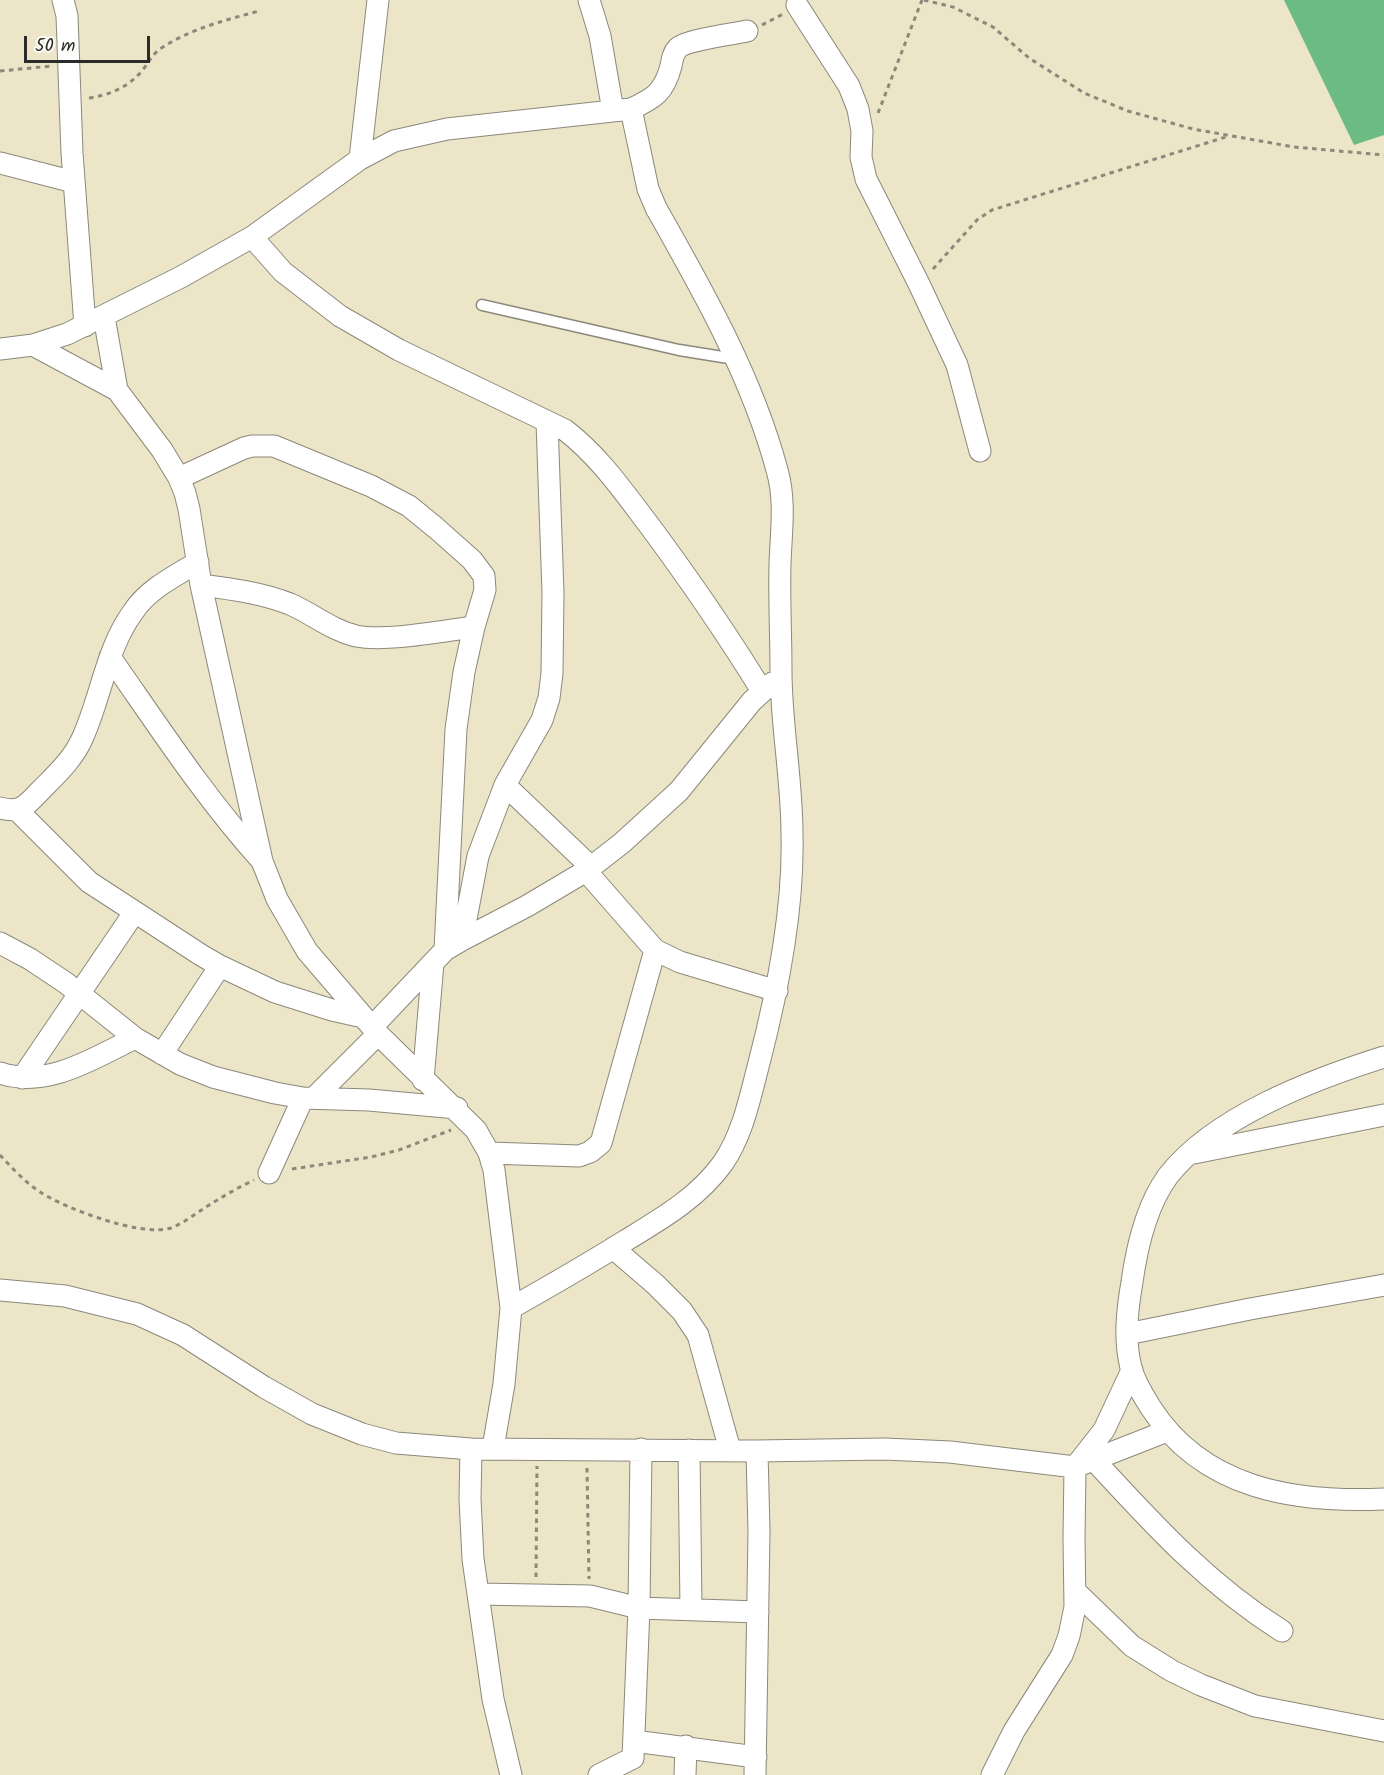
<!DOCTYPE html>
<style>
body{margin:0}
#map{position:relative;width:1384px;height:1775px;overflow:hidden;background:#ece5c8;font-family:Kalam,sans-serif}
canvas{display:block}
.scale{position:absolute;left:24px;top:36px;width:126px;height:27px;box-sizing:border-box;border:3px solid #2b2b2b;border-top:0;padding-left:8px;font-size:18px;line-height:21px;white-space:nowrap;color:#2b2b2b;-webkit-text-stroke:4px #fdfcf7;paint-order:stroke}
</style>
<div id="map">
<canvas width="1384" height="1775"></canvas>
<div class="scale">50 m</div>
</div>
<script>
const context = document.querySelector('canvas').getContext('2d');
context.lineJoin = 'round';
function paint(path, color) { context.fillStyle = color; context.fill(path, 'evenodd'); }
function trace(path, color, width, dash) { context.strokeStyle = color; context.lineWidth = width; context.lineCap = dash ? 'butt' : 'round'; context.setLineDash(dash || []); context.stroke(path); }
paint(new Path2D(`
 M 1284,0 L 1384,0 L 1384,135 L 1354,145 Z`), '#6cbb84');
const service = new Path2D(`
 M 482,305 L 679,350 L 735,359`);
const minor = new Path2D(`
 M 63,0 L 67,16 L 72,153 L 85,326
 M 589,0 L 600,36 L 613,111
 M 797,5 L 849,86 L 858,109 L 862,131 L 861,157 L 866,179 L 919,284 L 957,365 L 980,451
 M 360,159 L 378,0
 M 0,163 L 74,182
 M 252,237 L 283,272 L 340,316 L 399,350 L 565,430 C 599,456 623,491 649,525 C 689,579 727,634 762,691
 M 104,317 L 117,390 L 162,450 L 179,478 L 185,493 L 189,509 L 201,585 L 262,861 L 277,899 L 307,951 L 378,1034 L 476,1130 L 489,1153 L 494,1170 L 511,1308 L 504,1384 L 493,1448
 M 33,345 L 117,390
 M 0,349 L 33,345 L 67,334 L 181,277 L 252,237 L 360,159 L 394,141 L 447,129 L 631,109 C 655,98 664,92 671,66 C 672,60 673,53 678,48 C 686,40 733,34 747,31
 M 179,478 L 244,448 L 252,446 L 274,446 L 371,486 L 409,506 L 436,528 L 472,560 L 484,576 L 485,590 L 474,627 L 464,672 L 456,729 L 445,950
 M 201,585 C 232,589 262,593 290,604 C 313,614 331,630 356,636 C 387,642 442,631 474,627
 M 110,657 C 159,727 205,798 262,861
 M 505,785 L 591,867
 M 0,808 C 22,814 27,804 42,789 C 57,774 73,759 82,739 C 101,698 106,649 133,612 C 148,589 175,576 198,562
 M 17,810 L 89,882 L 201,955 L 220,966 L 275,992 L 332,1010 L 363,1017
 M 586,871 L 655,950 L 680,962 L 777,991
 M 462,940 L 478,856 L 505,785 L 542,720 L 549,698 L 552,673 L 553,593 L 547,422
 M 0,943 L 30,959 L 66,983 L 135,1038 L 180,1064 L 213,1077 L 275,1093 L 303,1098 L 369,1100 L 457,1108
 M 372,1027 L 445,950 L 462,940 L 527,906 L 586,871 L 622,843 L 679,791 L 752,701 L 772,683
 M 162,1054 L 220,966
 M 1384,1057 C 1314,1079 1215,1116 1168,1176 C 1146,1206 1137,1246 1132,1282 C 1127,1311 1124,1340 1131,1368 C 1135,1383 1143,1395 1151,1408 C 1203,1489 1295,1503 1384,1499
 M 0,1073 C 47,1089 94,1058 135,1038
 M 22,1078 L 134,913
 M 423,1080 L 433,963
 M 314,1098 L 378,1034
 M 489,1153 L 579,1156 L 590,1152 L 601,1143 L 655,950
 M 1194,1153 L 1384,1115
 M 269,1173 L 303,1098
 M 613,1248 L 655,1284 L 682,1311 L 698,1335 L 730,1450
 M 0,1290 L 65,1296 L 137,1314 L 183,1335 L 264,1387 L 312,1414 L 362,1434 L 396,1443 L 471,1449 L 757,1451 L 885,1449 L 950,1452 L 1075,1467 L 1167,1431
 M 511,1308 C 550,1286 588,1264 625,1241 C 661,1219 698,1198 723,1163 C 743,1134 750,1097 759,1063 C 778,990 794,910 792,834 C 792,779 781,725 781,671 C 781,635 779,599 780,564 C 781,532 786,501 777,470 C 752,377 703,291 656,208 L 648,189 L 631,109
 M 1127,1334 L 1250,1309 L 1384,1285
 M 471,1449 L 470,1499 L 473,1559 L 493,1699 L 511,1775
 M 689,1450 L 691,1609
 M 1094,1460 C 1153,1524 1207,1584 1282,1631
 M 1075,1591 L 1132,1646 L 1172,1671 L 1201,1685 L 1255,1706 L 1384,1731
 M 478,1594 L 590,1596 L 639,1608 L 758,1612
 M 634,1741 L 756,1757
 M 599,1775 L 633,1758 L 639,1608 L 641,1449
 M 685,1775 L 686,1746
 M 755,1775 L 759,1532 L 757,1451
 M 992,1775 L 1014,1731 L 1062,1655 L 1069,1636 L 1075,1607 L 1074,1539 L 1075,1467 L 1104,1430 L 1132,1370`);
trace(service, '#8c887a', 13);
trace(minor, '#8c887a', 23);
trace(new Path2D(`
 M 924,0 L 953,7 L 993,27 L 1029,58 L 1084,93 L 1128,111 L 1193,129 L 1294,147 L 1384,155
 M 762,25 L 783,14
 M 0,71 L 52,66
 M 89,98 C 110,95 128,87 142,71 C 149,62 153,53 163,47 C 193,28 226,20 259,11
 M 878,113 L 922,0
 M 933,269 L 977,220 L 992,210 L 1229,136
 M 0,1155 C 12,1168 25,1182 40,1192 C 66,1209 141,1237 171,1228 C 184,1223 195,1214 206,1207 C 222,1197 237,1188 254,1180
 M 292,1169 L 371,1157 L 399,1150 L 451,1130
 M 587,1468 L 589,1579
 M 536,1577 L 537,1466`), '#8c887a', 3, [4.5, 4.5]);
trace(service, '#fff', 10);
trace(minor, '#fff', 21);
</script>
